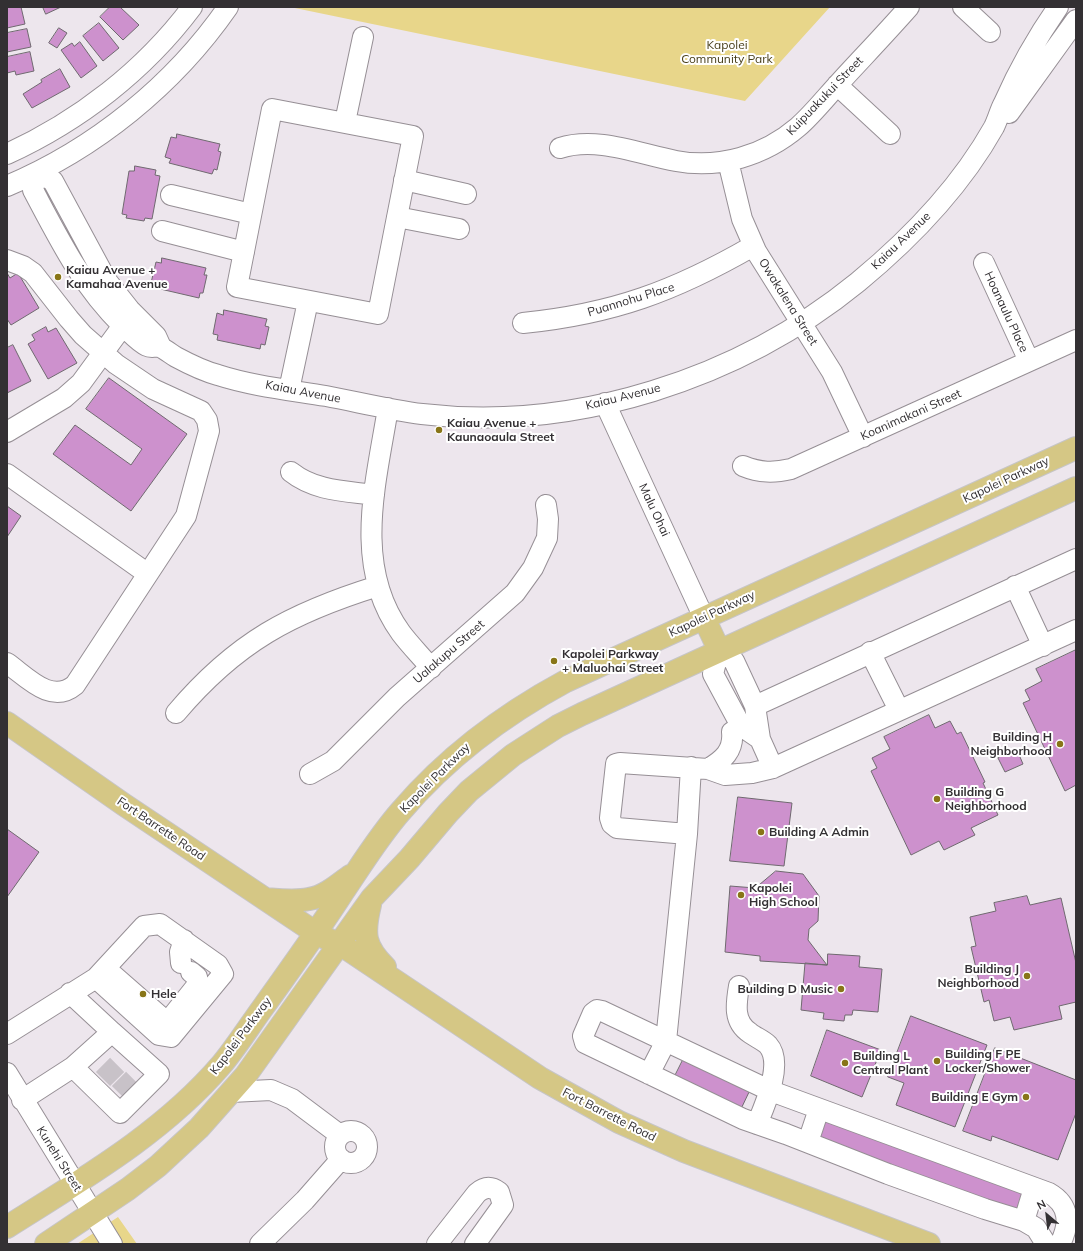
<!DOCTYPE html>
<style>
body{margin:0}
#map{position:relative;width:1083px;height:1251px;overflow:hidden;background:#ede6ed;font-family:Mulish,sans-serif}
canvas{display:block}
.frame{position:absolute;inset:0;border:8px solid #333033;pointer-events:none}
.north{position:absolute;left:1027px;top:1195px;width:40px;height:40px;-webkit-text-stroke:3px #fff;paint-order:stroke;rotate:332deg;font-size:11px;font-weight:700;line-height:16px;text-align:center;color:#333033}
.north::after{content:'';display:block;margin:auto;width:14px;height:18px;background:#333033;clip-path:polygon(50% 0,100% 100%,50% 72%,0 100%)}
</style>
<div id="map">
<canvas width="1083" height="1251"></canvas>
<div class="frame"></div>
<div class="north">N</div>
</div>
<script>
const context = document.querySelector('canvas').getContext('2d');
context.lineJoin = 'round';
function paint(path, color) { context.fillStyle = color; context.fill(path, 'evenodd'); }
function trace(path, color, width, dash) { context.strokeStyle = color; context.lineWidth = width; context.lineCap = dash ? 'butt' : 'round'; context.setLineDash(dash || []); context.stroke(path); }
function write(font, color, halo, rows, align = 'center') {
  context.font = font + ' Mulish,sans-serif'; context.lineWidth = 4; context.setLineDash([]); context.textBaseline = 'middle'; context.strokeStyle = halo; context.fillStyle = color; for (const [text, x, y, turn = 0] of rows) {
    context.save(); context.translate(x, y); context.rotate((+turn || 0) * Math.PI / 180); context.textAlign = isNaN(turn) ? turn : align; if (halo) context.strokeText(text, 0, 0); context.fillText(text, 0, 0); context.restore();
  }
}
paint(new Path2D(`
 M 290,7 L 830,7 L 745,101 Z
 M 118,1217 L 137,1244 L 77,1244 Z`), '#e8d68a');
const building = new Path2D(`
 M 7,7 L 21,7 L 25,24 L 7,28 Z
 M 43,7 L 61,7 L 46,14 Z
 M 110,7 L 120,7 L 139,25 L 123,40 L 100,17 Z
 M 99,23 L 119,48 L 103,61 L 83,36 Z
 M 59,28 L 67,33 L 57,48 L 49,43 Z
 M 27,29 L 31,47 L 7,52 L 7,33 Z
 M 80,42 L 97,66 L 81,78 L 61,50 L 72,43 L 74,46 Z
 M 30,52 L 34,71 L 16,75 L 15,71 L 7,73 L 7,57 Z
 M 60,69 L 70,87 L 32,108 L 23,94 L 42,82 L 41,80 Z
 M 177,134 L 220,144 L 218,151 L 221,152 L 217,170 L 214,169 L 212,174 L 169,163 L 171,159 L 165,157 L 171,137 L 176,138 Z
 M 135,166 L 156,170 L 155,175 L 160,176 L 152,219 L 145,218 L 144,221 L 126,218 L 127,215 L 122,214 L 129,171 L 134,171 Z
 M 162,258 L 206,268 L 204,275 L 207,275 L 203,293 L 200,293 L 199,298 L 156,288 L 157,284 L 151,283 L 156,262 L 161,263 Z
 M 7,273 L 10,278 L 18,273 L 39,308 L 11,325 L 7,319 Z
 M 224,310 L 267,319 L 265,326 L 269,327 L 265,345 L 261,344 L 260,349 L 217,340 L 218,335 L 213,334 L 217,313 L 223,315 Z
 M 46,327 L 48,332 L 56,328 L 77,363 L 48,379 L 28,344 L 35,340 L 32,335 Z
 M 13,345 L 31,381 L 7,393 L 7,348 Z
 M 109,378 L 187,434 L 131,511 L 53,454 L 75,425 L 131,465 L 142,449 L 86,409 Z
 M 7,506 L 21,516 L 7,537 Z
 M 1076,650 L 1076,785 L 1065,791 L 1023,703 L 1030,700 L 1025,690 L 1042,681 L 1036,669 Z
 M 929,715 L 935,728 L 950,721 L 957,734 L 961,732 L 985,782 L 983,783 L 998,815 L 971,828 L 975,835 L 944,850 L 939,841 L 911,855 L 871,771 L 877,768 L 872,758 L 890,749 L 884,737 Z
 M 1017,750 L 1023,764 L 1005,772 L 998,758 Z
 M 738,797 L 792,803 L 784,866 L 730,861 Z
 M 7,829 L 39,852 L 7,897 Z
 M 776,871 L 803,874 L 819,896 L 818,921 L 809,929 L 808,940 L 827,965 L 760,961 L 760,956 L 725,952 L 730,886 L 755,888 Z
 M 1027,896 L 1030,905 L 1061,898 L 1076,963 L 1076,1002 L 1059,1006 L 1062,1019 L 1014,1030 L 1010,1017 L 994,1021 L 989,1000 L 984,1002 L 971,947 L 976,946 L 970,917 L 996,911 L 994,903 Z
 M 828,954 L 860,956 L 859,967 L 882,969 L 878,1012 L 853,1010 L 852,1015 L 845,1015 L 844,1021 L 823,1019 L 824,1013 L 801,1010 L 805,963 L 827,965 Z
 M 911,1016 L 987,1045 L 955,1127 L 896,1105 L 904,1083 L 888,1077 Z
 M 827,1030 L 881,1050 L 862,1097 L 811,1076 Z
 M 995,1048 L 1076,1080 L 1076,1113 L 1058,1160 L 992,1136 L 991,1141 L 963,1131 Z
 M 684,1058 L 750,1090 L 740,1111 L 673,1080 Z
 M 817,1115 L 1023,1192 L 1015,1214 L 809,1138 Z`);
paint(building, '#cd91cd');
trace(building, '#6f696f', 1);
trace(new Path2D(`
 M 103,1079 L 123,1059
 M 119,1093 L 139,1073`), '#c8c2c8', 20, [20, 10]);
const minor = new Path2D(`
 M 963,7 L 990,32
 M 837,85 L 890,134
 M 272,109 L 413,136 L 378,314 L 237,287 Z
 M 1009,113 L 1076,20
 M 345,122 L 363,37
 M 560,148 C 597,136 639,154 676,161 C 719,169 764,156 798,127 C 813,114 827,96 841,81 C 864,56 887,32 909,7
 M 7,154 C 79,121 144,71 192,7
 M 728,161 L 742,219 L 756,251 L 832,372 L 863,437
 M 37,172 L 33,190 C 59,239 82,286 122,325 C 129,331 138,342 147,346 C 151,348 155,346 160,347 C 165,349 171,354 176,357 C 189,364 203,371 218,375 C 252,386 290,390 326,396 C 358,402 390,410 422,414 C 575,432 739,379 858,282 C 910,239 961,186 994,127 C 998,119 1000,110 1004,103 C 1018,71 1038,36 1058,7
 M 37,172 L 53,181 L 107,281 L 130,310 L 156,336 L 161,347
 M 404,180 L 466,194
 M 7,186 C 95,149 174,85 228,7
 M 171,195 L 251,214
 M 397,217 L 459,229
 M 162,231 L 244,252
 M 7,260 L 23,266 L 33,273 L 69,319 L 83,335 L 116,364 L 153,389 L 201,411 L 207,420 L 209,431 L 186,516 L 75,685 C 51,705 27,677 7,663
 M 984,263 L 1029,361
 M 523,323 C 613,314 675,291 753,246
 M 289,390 L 308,301
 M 605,403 L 704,618
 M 388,408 C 376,483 352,566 401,633 C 410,645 421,656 431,668
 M 7,432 L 64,398 L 81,383 L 130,316
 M 743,466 C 760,473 774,473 791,469 L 1076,340
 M 291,472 C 315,491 345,491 374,495
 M 7,474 L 148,574
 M 1015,586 L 1043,646
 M 870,652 L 899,710
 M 755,706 L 1076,559
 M 176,713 C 236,642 291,613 378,586
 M 760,739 L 741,726 L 713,674 L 719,650 L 734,661 L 755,706 L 760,739 L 773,768
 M 708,769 C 723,760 734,751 732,732 L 741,726
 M 310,774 L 333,761 L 397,697 L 515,593 L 533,568 L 547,538 L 548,519 L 546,505
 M 687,834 L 617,828 L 612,824 L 610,818 L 616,764 L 620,763 L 708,769 L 725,775 L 752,773 L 773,768 L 1076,630
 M 181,963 L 180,952 L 184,940
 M 96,978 L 113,975 L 161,1017 L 170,1019 L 198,984 L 197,977 L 191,972
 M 739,986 C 736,1004 733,1022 750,1033 C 755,1037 763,1040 768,1045 C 784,1063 765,1105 757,1124
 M 7,1034 L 96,978 L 144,926 L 160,924 L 218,965 L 223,974 L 171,1037 L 159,1035 L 96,978
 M 73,1067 L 120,1113 L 159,1074 L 112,1032
 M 7,1073 L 112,1244
 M 649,1074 L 666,1041 L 687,834 L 691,767
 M 231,1092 L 271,1090 L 292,1099 L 340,1135
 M 22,1100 L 73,1067 L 112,1032 L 70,993
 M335 1147a16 16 0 1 1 32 0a16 16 0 1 1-32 0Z
 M 808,1142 L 819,1109
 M 1024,1221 L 1034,1188
 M 260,1244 L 305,1200 L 341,1159
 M 437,1244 L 477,1193 C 484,1187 491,1186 499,1192 L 503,1205 L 475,1244
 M 1046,1244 L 1036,1228 L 1024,1221 L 985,1209 L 888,1174 L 786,1134 L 743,1119 L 585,1043 L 583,1036 L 593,1013 L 597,1010 L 602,1011 L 771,1091 L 1049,1193 C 1070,1205 1070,1224 1060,1244`);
const major = new Path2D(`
 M 704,618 L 719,650
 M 7,723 L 123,804 L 316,933 L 349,950 L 540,1078 L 619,1122 L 684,1151 L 929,1244
 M 265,899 C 279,900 295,902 309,899 C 324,897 338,885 350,876
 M 370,905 C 363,934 364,946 385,967
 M 7,1227 C 83,1179 163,1133 222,1064 C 237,1046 250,1025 264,1006 C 291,968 318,931 343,892 C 362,864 379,836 401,811 C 447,757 503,715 566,681 L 1076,448
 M 46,1244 L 128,1189 L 158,1166 L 199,1128 L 246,1075 L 372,898 L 409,859 L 448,813 L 469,791 L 513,755 L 558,726 L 582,714 L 1076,488`);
trace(minor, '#968f95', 22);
trace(major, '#c6c5c6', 24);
trace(minor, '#fff', 20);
trace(major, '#d5c785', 22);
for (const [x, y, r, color] of [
 [58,277,4,"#887518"],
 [439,430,4,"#887518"],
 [554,661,4,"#887518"],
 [1060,744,4,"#887518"],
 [937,799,4,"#887518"],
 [761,832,4,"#887518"],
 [741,895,4,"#887518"],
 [1027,976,4,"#887518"],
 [841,989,4,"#887518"],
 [143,994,4,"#887518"],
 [937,1061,4,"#887518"],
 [845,1063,4,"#887518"],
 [1026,1097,4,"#887518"]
]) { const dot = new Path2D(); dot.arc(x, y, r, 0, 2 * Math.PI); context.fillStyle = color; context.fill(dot); trace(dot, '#fff', 1.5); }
write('12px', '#463d19', '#fff', [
 ["Kapolei",727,45],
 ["Community Park",727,59]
]);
write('12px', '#333033', '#fff', [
 ["Kuipuakukui Street",825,96,-46],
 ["Kaiau Avenue",901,241,-44],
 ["Puannohu Place",631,300,-17],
 ["Owakalena Street",788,302,58],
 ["Hoanaulu Place",1006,312,65],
 ["Kaiau Avenue",303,392,11],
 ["Kaiau Avenue",623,397,-14],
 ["Koanimakani Street",911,415,-24],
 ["Kapolei Parkway",1006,480,-25],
 ["Malu Ohai",654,510,65],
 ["Kapolei Parkway",712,614,-25],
 ["Ualakupu Street",449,652,-41],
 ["Kapolei Parkway",435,778,-45],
 ["Fort Barrette Road",161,829,34],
 ["Kapolei Parkway",241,1036,-53],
 ["Fort Barrette Road",609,1115,27],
 ["Kunehi Street",59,1159,58]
]);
write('bold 12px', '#333033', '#fff', [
 ["Kaiau Avenue +",66,270],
 ["Kamahaa Avenue",66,284],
 ["Kaiau Avenue +",447,423],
 ["Kaunaoaula Street",447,437],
 ["Kapolei Parkway",562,654],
 ["+ Maluohai Street",562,668],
 ["Building H",1052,737,"right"],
 ["Neighborhood",1052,751,"right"],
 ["Building G",945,792],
 ["Neighborhood",945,806],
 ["Building A Admin",769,832],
 ["Kapolei",749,888],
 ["High School",749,902],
 ["Building J",1019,969,"right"],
 ["Neighborhood",1019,983,"right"],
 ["Building D Music",833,989,"right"],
 ["Hele",151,994],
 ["Building F PE",945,1054],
 ["Locker/Shower",945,1068],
 ["Building L",853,1056],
 ["Central Plant",853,1070],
 ["Building E Gym",1018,1097,"right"]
], 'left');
</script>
